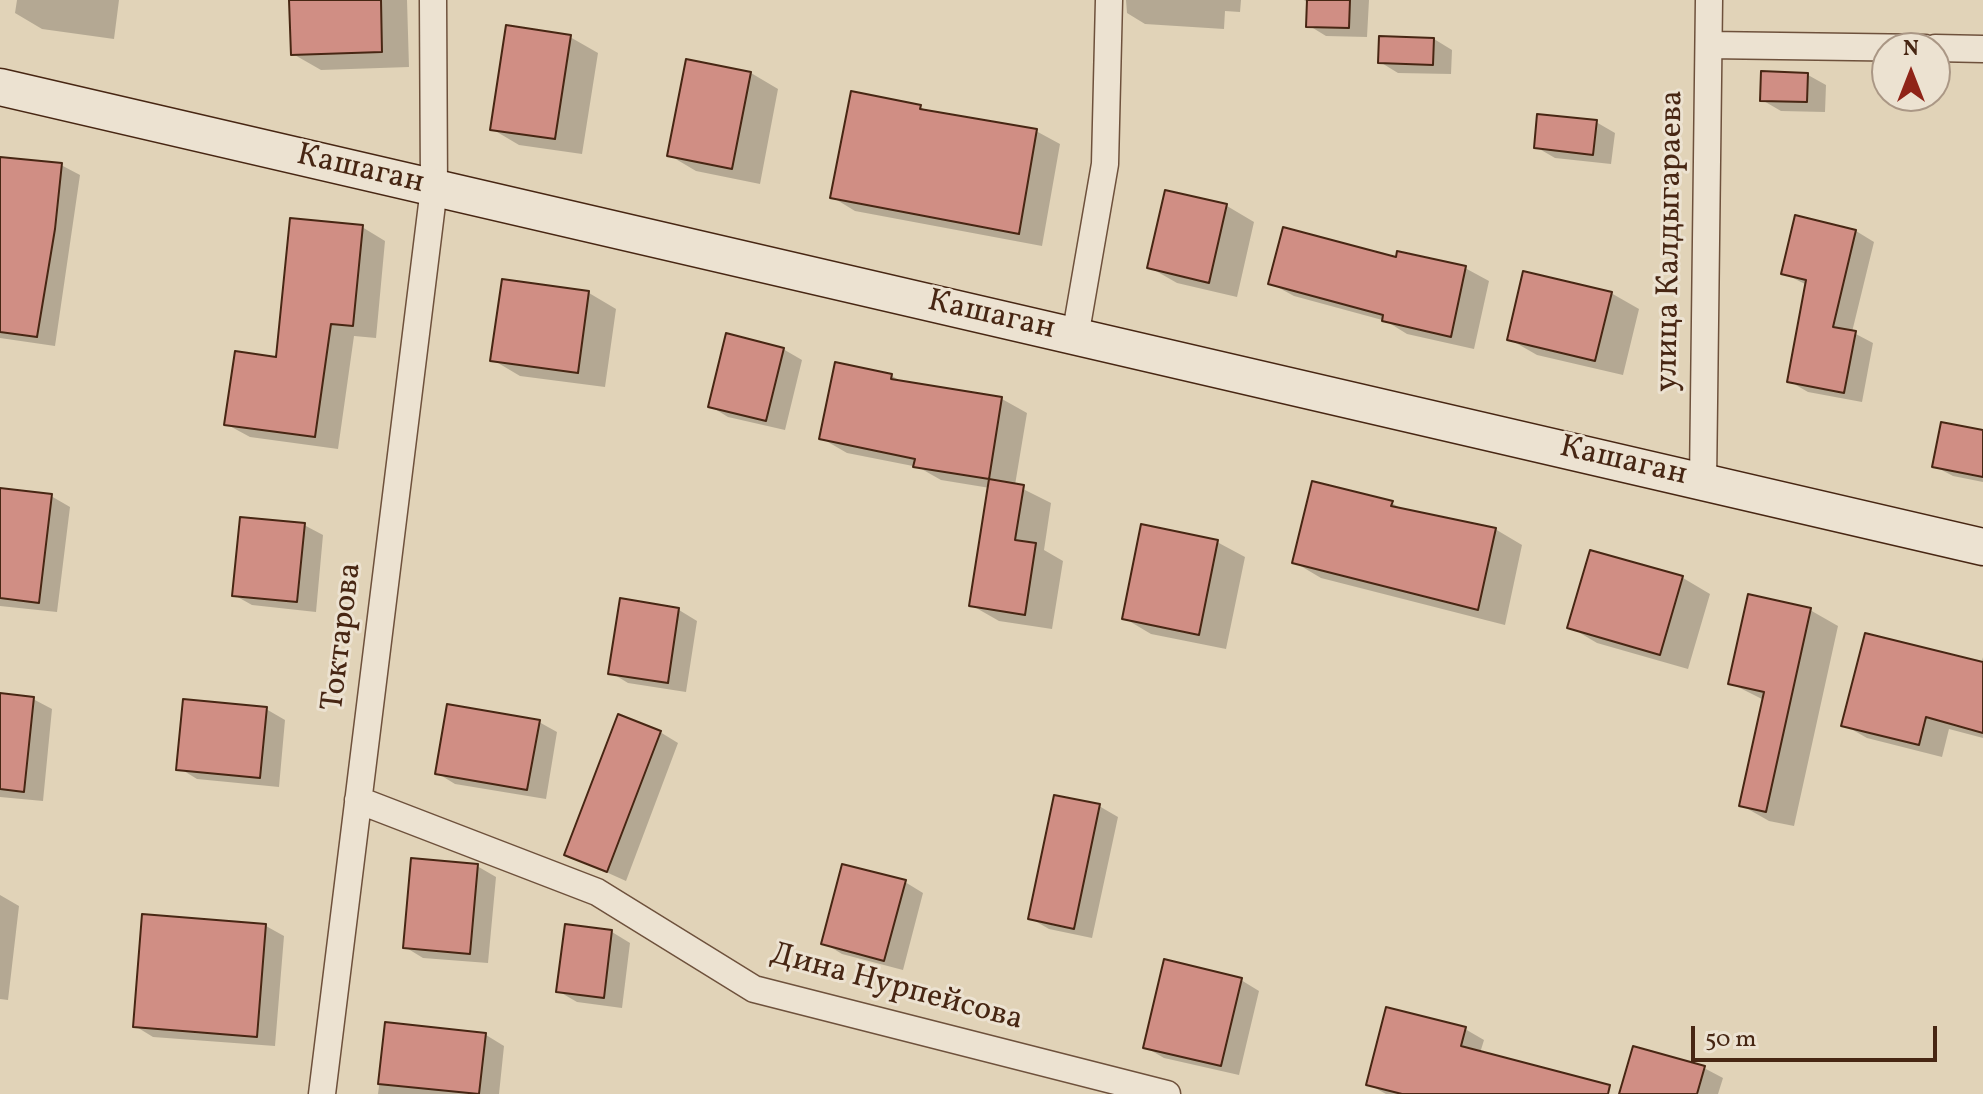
<!DOCTYPE html>
<meta charset="utf-8">
<style>
body{margin:0}
#map{position:relative;width:1983px;height:1094px;overflow:hidden;background:#e1d3b8;font-family:Vollkorn,serif}
canvas{display:block}
.north{position:absolute;left:1871px;top:32px;width:80px;height:80px;box-sizing:border-box;background:#ece2d1;border:2px solid #aa9785;border-radius:50%;rotate:0deg;font-size:22px;font-weight:700;line-height:32px;text-align:center;color:#472613}
.north::after{content:'';display:block;margin:auto;width:28px;height:36px;background:#8f2418;clip-path:polygon(50% 0,100% 100%,50% 72%,0 100%)}
.scale{position:absolute;left:1691px;top:1026px;width:246px;height:36px;box-sizing:border-box;border:4px solid #472613;border-top:0;padding-left:10px;font-size:24px;line-height:28px;white-space:nowrap;color:#472613;-webkit-text-stroke:6px #ece2d1;paint-order:stroke}
</style>
<div id="map">
<canvas width="1983" height="1094"></canvas>
<div class="north">N</div>
<div class="scale">50 m</div>
</div>
<script>
const context = document.querySelector('canvas').getContext('2d');
context.lineJoin = 'round';
function paint(path, color) { context.fillStyle = color; context.fill(path, 'evenodd'); }
function trace(path, color, width, dash) { context.strokeStyle = color; context.lineWidth = width; context.lineCap = dash ? 'butt' : 'round'; context.setLineDash(dash || []); context.stroke(path); }
function write(font, color, halo, rows, align = 'center') {
  context.font = font + ' Vollkorn,serif'; context.lineWidth = 6; context.setLineDash([]); context.textBaseline = 'middle'; context.strokeStyle = halo; context.fillStyle = color; for (const [text, x, y, turn = 0] of rows) {
    context.save(); context.translate(x, y); context.rotate((+turn || 0) * Math.PI / 180); context.textAlign = isNaN(turn) ? turn : align; if (halo) context.strokeText(text, 0, 0); context.fillText(text, 0, 0); context.restore();
  }
}
paint(new Path2D(`
 M 17,0 L 119,0 L 114,39 L 42,29 L 15,13 Z
 M 291,0 L 407,0 L 409,67 L 321,70 L 293,54 Z
 M 1126,0 L 1241,0 L 1240,12 L 1225,11 L 1224,29 L 1145,24 L 1127,13 Z
 M 1304,0 L 1369,0 L 1367,37 L 1326,36 L 1308,25 L 1308,3 Z
 M 570,37 L 598,53 L 582,154 L 519,145 L 492,129 Z
 M 1434,39 L 1452,50 L 1451,74 L 1398,73 L 1380,62 Z
 M 751,73 L 778,89 L 760,184 L 696,171 L 669,155 Z
 M 1808,75 L 1826,85 L 1825,112 L 1781,111 L 1762,100 Z
 M 920,107 L 931,113 L 1036,131 L 1060,144 L 1042,246 L 855,211 L 832,197 Z
 M 1596,122 L 1615,133 L 1611,164 L 1555,158 L 1536,147 Z
 M 0,159 L 61,165 L 80,175 L 55,346 L 0,338 Z
 M 1227,206 L 1254,222 L 1237,297 L 1177,283 L 1149,267 Z
 M 1797,217 L 1856,231 L 1874,242 L 1852,332 L 1873,343 L 1862,402 L 1808,392 L 1789,381 L 1807,285 L 1783,273 Z
 M 362,227 L 385,241 L 376,338 L 354,336 L 338,449 L 250,437 L 226,424 L 277,359 Z
 M 1397,260 L 1465,268 L 1489,281 L 1474,349 L 1407,334 L 1386,321 L 1294,296 L 1270,283 Z
 M 589,293 L 616,309 L 605,387 L 520,376 L 493,360 Z
 M 1611,293 L 1639,309 L 1623,375 L 1537,355 L 1509,339 Z
 M 783,349 L 802,360 L 785,430 L 728,417 L 710,406 Z
 M 837,365 L 892,376 L 904,383 L 1002,399 L 1027,413 L 1015,485 L 1051,503 L 1044,550 L 1063,561 L 1052,629 L 999,621 L 971,605 L 990,488 L 941,480 L 918,467 L 847,453 L 821,438 Z
 M 1983,432 L 1983,482 L 1953,476 L 1934,466 Z
 M 0,490 L 51,496 L 70,507 L 57,612 L 0,606 Z
 M 1392,503 L 1405,511 L 1495,529 L 1522,545 L 1505,625 L 1321,578 L 1294,562 Z
 M 304,525 L 323,535 L 316,612 L 252,605 L 234,595 Z
 M 1217,542 L 1245,557 L 1226,649 L 1151,634 L 1124,618 Z
 M 1591,552 L 1683,578 L 1710,594 L 1688,669 L 1597,643 L 1570,627 Z
 M 621,601 L 679,610 L 697,621 L 686,692 L 628,683 L 610,672 Z
 M 1810,610 L 1838,626 L 1794,826 L 1769,821 L 1741,805 L 1764,700 L 1730,683 Z
 M 1983,657 L 1983,738 L 1949,729 L 1942,757 L 1867,738 L 1844,725 L 1981,664 Z
 M 0,695 L 33,699 L 52,709 L 43,801 L 0,797 Z
 M 266,709 L 285,720 L 279,787 L 197,779 L 179,768 Z
 M 539,722 L 557,732 L 546,799 L 455,784 L 437,773 Z
 M 660,732 L 678,743 L 626,881 L 566,854 Z
 M 1099,806 L 1118,817 L 1092,938 L 1049,929 L 1030,918 Z
 M 477,866 L 496,877 L 488,963 L 423,958 L 405,947 Z
 M 905,882 L 923,893 L 903,970 L 842,954 L 824,943 Z
 M 0,895 L 19,906 L 8,1000 L 0,999 Z
 M 266,926 L 284,936 L 275,1046 L 153,1037 L 135,1026 Z
 M 567,927 L 612,932 L 630,943 L 622,1008 L 577,1002 L 558,991 Z
 M 1241,980 L 1259,991 L 1239,1075 L 1164,1058 L 1145,1047 Z
 M 387,1024 L 486,1035 L 504,1046 L 499,1094 L 378,1094 Z
 M 1465,1029 L 1484,1040 L 1480,1053 L 1588,1094 L 1386,1094 L 1368,1084 Z
 M 1704,1068 L 1723,1078 L 1718,1094 L 1621,1094 Z`), '#0003');
const building = new Path2D(`
 M 289,0 L 381,0 L 382,52 L 291,55 Z
 M 1307,0 L 1350,0 L 1349,28 L 1306,27 Z
 M 506,25 L 571,35 L 555,139 L 490,130 Z
 M 1379,36 L 1434,38 L 1433,65 L 1378,63 Z
 M 686,59 L 751,72 L 732,169 L 667,156 Z
 M 1761,71 L 1808,73 L 1807,102 L 1760,101 Z
 M 851,91 L 921,105 L 920,109 L 1037,129 L 1019,234 L 830,198 Z
 M 1537,114 L 1597,120 L 1593,155 L 1534,148 Z
 M 0,157 L 62,163 L 55,229 L 37,337 L 0,332 Z
 M 1165,190 L 1227,204 L 1209,283 L 1147,268 Z
 M 1795,215 L 1856,230 L 1833,327 L 1856,331 L 1844,393 L 1787,382 L 1806,280 L 1781,274 Z
 M 290,218 L 363,225 L 353,326 L 331,324 L 315,437 L 224,425 L 235,351 L 276,357 Z
 M 1283,227 L 1396,257 L 1397,251 L 1466,266 L 1451,337 L 1382,321 L 1383,315 L 1268,284 Z
 M 1523,271 L 1612,292 L 1595,361 L 1507,340 Z
 M 502,279 L 589,291 L 578,373 L 490,361 Z
 M 726,333 L 784,348 L 766,421 L 708,407 Z
 M 835,362 L 892,374 L 891,379 L 1002,397 L 989,479 L 913,467 L 915,459 L 819,439 Z
 M 1941,422 L 1983,430 L 1983,477 L 1932,467 Z
 M 989,479 L 1024,485 L 1015,540 L 1036,543 L 1025,615 L 969,606 Z
 M 1312,481 L 1393,501 L 1391,506 L 1496,528 L 1478,610 L 1292,563 Z
 M 0,488 L 52,494 L 39,603 L 0,598 Z
 M 240,517 L 305,523 L 297,602 L 232,596 Z
 M 1141,524 L 1218,540 L 1199,635 L 1122,619 Z
 M 1590,550 L 1683,576 L 1660,655 L 1567,628 Z
 M 1748,594 L 1811,608 L 1766,812 L 1739,806 L 1764,692 L 1728,684 Z
 M 620,598 L 679,608 L 668,683 L 608,674 Z
 M 1865,633 L 1983,662 L 1983,733 L 1926,717 L 1919,745 L 1841,726 Z
 M 0,693 L 34,697 L 24,792 L 0,789 Z
 M 183,699 L 267,707 L 260,778 L 176,770 Z
 M 447,704 L 540,720 L 527,790 L 435,774 Z
 M 618,714 L 661,731 L 607,872 L 564,855 Z
 M 1054,795 L 1100,804 L 1074,929 L 1028,919 Z
 M 411,858 L 478,864 L 470,954 L 403,948 Z
 M 842,864 L 906,880 L 884,961 L 821,944 Z
 M 142,914 L 266,924 L 257,1037 L 133,1027 Z
 M 565,924 L 612,930 L 604,998 L 556,992 Z
 M 1164,959 L 1242,978 L 1221,1066 L 1143,1048 Z
 M 1386,1007 L 1466,1027 L 1461,1046 L 1610,1085 L 1608,1094 L 1402,1094 L 1366,1085 Z
 M 385,1022 L 486,1033 L 479,1094 L 378,1084 Z
 M 1633,1046 L 1705,1066 L 1697,1094 L 1619,1094 Z`);
paint(building, '#d08e84');
trace(building, '#472613', 2);
const street = new Path2D(`
 M 1709,45 L 1925,48
 M 1935,48 L 1983,49
 M 1075,337 L 1105,164 L 1109,0
 M 1703,482 L 1709,0
 M 358,800 L 597,892 L 754,989 L 1167,1094
 M 322,1094 L 434,188 L 433,0`);
const secondary = new Path2D(`
 M 0,87 L 1983,547`);
trace(street, '#6e513c', 29);
trace(secondary, '#472613', 39);
trace(street, '#ece2d1', 26);
trace(secondary, '#ece2d1', 36);
write('32px', '#472613', '#ece2d1', [
 ["Кашаган",360,171,13],
 ["улица Калдыгараева",1672,241,-89],
 ["Кашаган",991,317,13],
 ["Кашаган",1623,463,13],
 ["Токтарова",344,637,-83],
 ["Дина Нурпейсова",896,989,15]
]);
</script>
